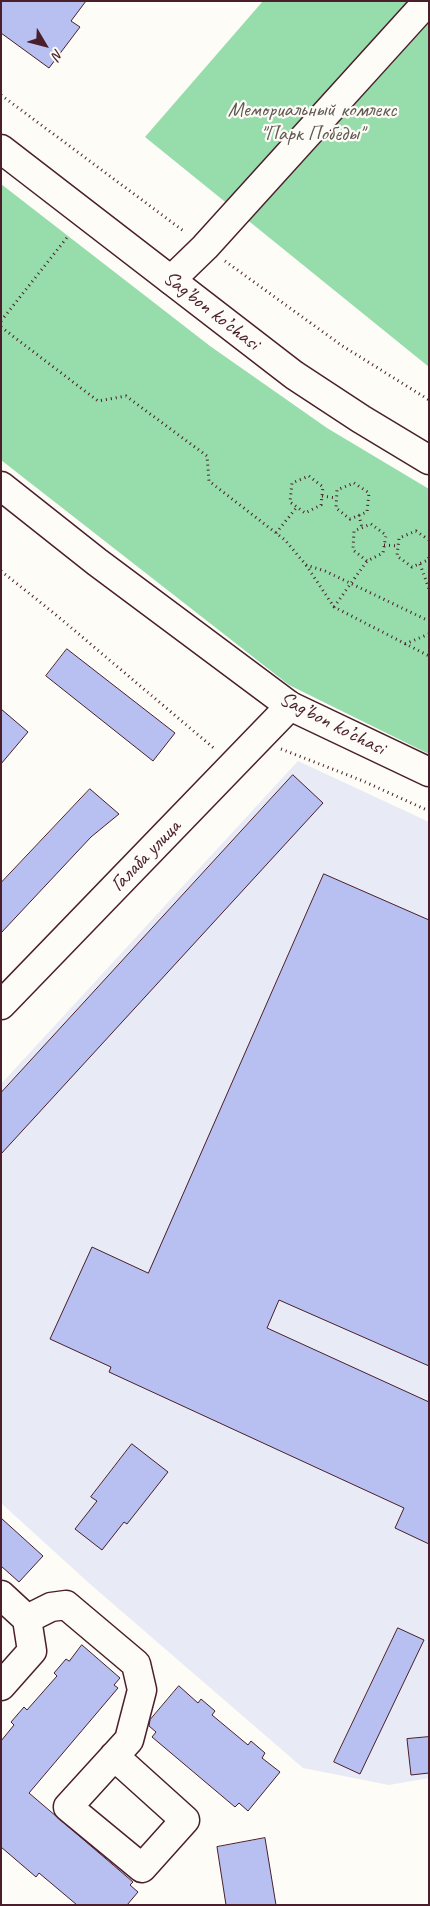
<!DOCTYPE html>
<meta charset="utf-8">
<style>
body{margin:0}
#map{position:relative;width:430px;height:1906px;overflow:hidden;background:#fdfcf7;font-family:Caveat,sans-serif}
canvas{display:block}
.frame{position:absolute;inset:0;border:2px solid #4a1f2b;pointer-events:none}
.north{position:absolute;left:20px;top:20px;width:50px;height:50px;-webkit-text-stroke:4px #fdfcf7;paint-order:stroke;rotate:127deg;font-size:14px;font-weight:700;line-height:20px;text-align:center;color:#4a1f2b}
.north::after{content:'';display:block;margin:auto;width:18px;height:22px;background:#4a1f2b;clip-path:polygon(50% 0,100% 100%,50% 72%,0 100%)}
</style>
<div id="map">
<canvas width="430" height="1906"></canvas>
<div class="frame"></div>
<div class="north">N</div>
</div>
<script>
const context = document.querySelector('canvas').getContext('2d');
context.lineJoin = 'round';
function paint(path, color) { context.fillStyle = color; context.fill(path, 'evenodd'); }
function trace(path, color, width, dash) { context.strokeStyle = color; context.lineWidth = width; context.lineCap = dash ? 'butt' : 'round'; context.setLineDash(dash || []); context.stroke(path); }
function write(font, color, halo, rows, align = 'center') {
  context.font = font + ' Caveat,sans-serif'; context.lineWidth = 4.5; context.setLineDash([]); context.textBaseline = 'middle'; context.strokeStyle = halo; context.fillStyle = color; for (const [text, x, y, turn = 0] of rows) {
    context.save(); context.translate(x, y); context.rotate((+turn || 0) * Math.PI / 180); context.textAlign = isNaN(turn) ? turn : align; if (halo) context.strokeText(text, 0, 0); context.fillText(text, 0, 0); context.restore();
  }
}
paint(new Path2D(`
 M 298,761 L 429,822 L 429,1778 L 389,1785 L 303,1768 L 90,1584 L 1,1503 L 1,1084 Z`), '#e8eaf5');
paint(new Path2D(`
 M 263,1 L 429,1 L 429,367 L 145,137 Z
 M 1,184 L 210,346 L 327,428 L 429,489 L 429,754 L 289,685 L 1,460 Z`), '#97ddab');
const building = new Path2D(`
 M 1,1 L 86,1 L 71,21 L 80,27 L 49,68 L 1,33 Z
 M 67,649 L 175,733 L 153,761 L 46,676 Z
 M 1,709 L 28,732 L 1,764 Z
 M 293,775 L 323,803 L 1,1154 L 1,1093 Z
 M 90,789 L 119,814 L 91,837 L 1,933 L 1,883 Z
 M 324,874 L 429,920 L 429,1366 L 279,1300 L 267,1328 L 429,1402 L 429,1544 L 395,1528 L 404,1508 L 109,1372 L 111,1367 L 50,1339 L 92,1247 L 148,1273 Z
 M 132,1444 L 168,1472 L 127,1524 L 124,1522 L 102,1550 L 75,1529 L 97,1501 L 91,1497 Z
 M 1,1518 L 43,1556 L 19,1582 L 1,1566 Z
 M 398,1628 L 424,1640 L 360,1774 L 334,1762 Z
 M 82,1645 L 120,1678 L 114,1685 L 118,1688 L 29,1793 L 133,1882 L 130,1885 L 138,1892 L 127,1905 L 77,1905 L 39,1873 L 36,1877 L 1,1847 L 1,1741 L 14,1725 L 11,1722 L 24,1707 L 27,1710 L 57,1676 L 54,1673 L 66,1659 L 69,1661 Z
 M 179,1686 L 198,1703 L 201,1699 L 215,1711 L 212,1715 L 248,1745 L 251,1741 L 265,1753 L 262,1758 L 280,1772 L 248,1811 L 239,1803 L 235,1807 L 152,1737 L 156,1732 L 149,1726 L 150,1720 Z
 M 429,1737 L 429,1773 L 411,1775 L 407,1739 Z
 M 265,1838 L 276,1905 L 226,1905 L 217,1847 Z`);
paint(building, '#b8c0f1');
trace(building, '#4a1f2b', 1);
const minor = new Path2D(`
 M 171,280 L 205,247 L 428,1
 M 1,1005 L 290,706
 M 1,1595 L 27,1619 L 51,1607 L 66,1605 L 136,1664 L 142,1690 L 129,1740 L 68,1807 L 142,1868 L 185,1820 L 114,1756
 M 1,1686 L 32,1651 L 27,1619`);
const major = new Path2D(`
 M 1,149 L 294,375 L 361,419 L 429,460
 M 1,486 L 97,562 L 290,706 L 429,772`);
trace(minor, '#4a1f2b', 31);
trace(major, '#4a1f2b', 31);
trace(new Path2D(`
 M 1,95 L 185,232
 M 225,261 L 341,345 L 429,400
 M 1,321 L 69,235
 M 1,327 L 98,401 L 126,396 L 207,456 L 209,481 L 285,540 L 306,565 L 325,571 L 429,621
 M 309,476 L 323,487 L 321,505 L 305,513 L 290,502 L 292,483 Z
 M 354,483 L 369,493 L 367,512 L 350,519 L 336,508 L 337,490 Z
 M 322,496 L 336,498
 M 359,515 L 362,528
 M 371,524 L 386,535 L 383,553 L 367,561 L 353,550 L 354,531 Z
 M 276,533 L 297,507
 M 429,540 L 416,531 L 399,538 L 397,556 L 412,567 L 428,560 L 429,557
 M 384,545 L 398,546
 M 420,564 L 429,589
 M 306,565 L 334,607 L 429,656
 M 1,571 L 55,614 L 216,750
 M 334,607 L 367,561
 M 405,644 L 429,634
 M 281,749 L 363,781 L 429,811`), '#4a1f2b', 3, [1, 4]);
trace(minor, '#fdfcf7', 28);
trace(major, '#fdfcf7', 28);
write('21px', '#615851', '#fdfcf7', [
 ["Мемориальный комлекс",312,110],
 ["\"Парк Победы\"",312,134]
]);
write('21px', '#4a1f2b', '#fdfcf7', [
 ["Sag’bon ko’chasi",211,311,38],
 ["Sag’bon ko’chasi",332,724,27],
 ["Галаба улица",146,856,-46]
]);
</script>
